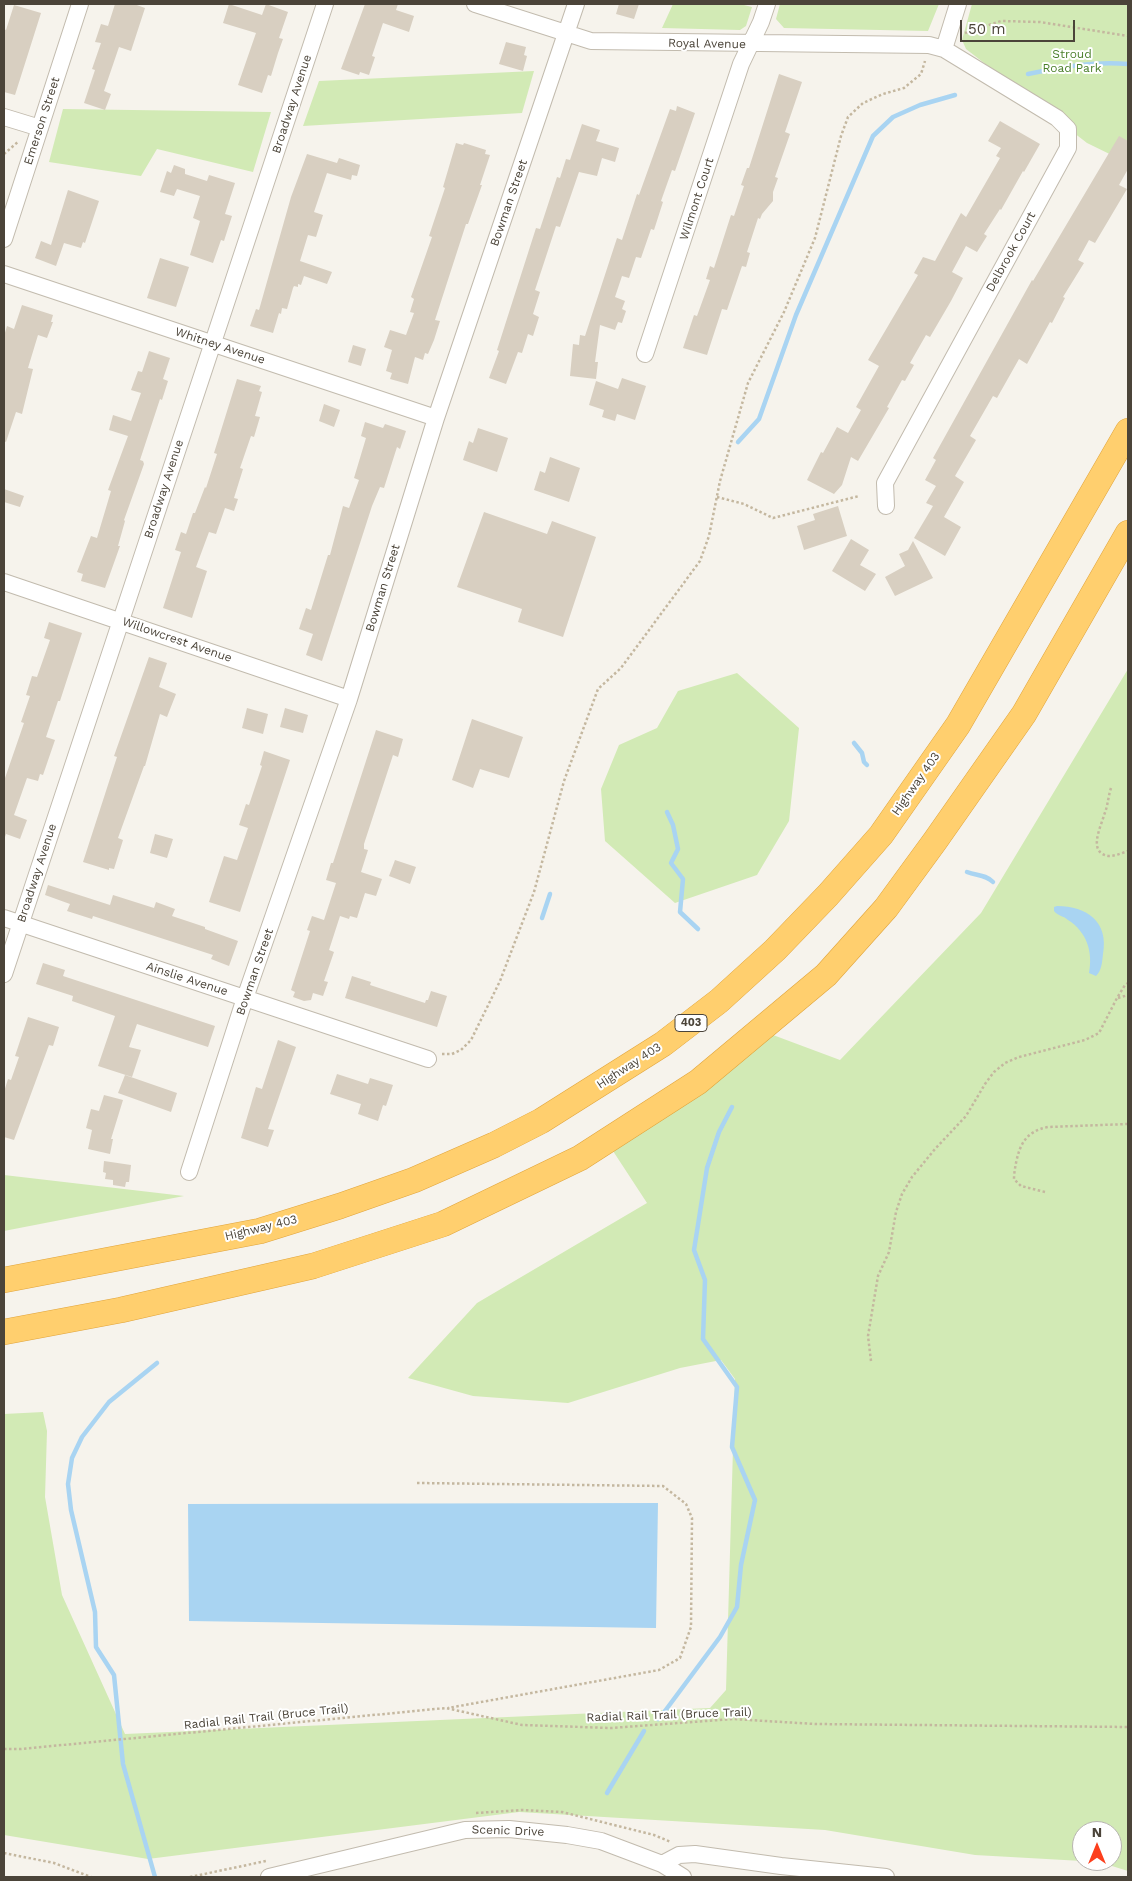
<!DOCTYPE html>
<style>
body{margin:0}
#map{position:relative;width:1132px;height:1881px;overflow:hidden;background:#f6f3ec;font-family:"Work Sans",sans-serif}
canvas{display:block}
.frame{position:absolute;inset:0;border:5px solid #4b4439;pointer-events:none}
.north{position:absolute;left:1072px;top:1821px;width:50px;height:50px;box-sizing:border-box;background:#fff;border:1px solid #b7b4b0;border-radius:50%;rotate:0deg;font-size:14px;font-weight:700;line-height:20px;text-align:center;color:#4b4439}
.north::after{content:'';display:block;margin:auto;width:18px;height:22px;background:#fc3f1d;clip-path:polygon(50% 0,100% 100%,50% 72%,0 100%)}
.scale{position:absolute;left:960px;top:20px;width:115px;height:22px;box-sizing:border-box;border:2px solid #4b4439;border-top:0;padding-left:6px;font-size:15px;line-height:18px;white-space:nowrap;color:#4b4439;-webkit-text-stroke:4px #fff;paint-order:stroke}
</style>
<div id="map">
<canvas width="1132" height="1881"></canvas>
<div class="frame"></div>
<div class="north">N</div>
<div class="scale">50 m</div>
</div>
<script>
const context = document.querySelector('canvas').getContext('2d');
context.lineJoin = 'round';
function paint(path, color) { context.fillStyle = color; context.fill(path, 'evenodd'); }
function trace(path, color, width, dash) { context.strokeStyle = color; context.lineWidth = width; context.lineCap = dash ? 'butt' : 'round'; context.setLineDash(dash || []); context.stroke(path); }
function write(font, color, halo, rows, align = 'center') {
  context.font = font + ' "Work Sans",sans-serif'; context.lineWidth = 4; context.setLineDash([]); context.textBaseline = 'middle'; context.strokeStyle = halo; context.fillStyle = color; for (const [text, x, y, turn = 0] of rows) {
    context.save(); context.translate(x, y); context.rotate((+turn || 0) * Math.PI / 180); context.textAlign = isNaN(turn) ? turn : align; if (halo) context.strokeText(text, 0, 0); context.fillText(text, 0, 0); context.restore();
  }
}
paint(new Path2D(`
 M 673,4 L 740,4 L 752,7 L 746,26 L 740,30 L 662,28 Z
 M 780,4 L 939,4 L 928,31 L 784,28 L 776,19 Z
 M 972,4 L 1128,4 L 1128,163 L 1087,143 L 966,49 L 962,40 Z
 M 534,71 L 522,113 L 303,126 L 319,81 Z
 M 63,109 L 271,112 L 253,172 L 157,149 L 141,176 L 49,162 Z
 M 1128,669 L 1128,1871 L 1099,1862 L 1082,1861 L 1112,1861 L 1112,1831 L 1082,1831 L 1082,1861 L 975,1855 L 825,1830 L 519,1812 L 148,1859 L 4,1835 L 4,1414 L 43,1412 L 47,1431 L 45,1497 L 62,1595 L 125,1734 L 710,1708 L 726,1690 L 735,1379 L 721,1360 L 680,1368 L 568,1403 L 473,1396 L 408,1378 L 477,1303 L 647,1203 L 613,1151 L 686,1104 L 773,1035 L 840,1060 L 981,913 Z
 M 737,673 L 799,728 L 789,821 L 757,875 L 675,903 L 605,841 L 601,789 L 619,745 L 657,728 L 678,691 Z
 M 4,1175 L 184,1196 L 4,1231 Z`), '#d2eab5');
paint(new Path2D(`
 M 1057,906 C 1087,906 1109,922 1103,954 C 1102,962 1102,970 1096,976 L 1089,973 C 1093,952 1087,932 1068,920 C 1064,916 1058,916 1054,911 L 1054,907 Z
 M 658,1503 L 656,1628 L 189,1621 L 188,1504 Z`), '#a9d4f2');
trace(new Path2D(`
 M 1028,74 C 1062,67 1094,61 1128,64
 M 738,442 L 759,419 L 796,315 L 873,136 L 893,117 L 920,105 L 955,95
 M 854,743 L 862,753 L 864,762 L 867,765
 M 667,812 L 673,825 L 678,849 L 671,863 L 683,879 L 680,912 L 698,929
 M 967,872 C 977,876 985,874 993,882
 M 542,918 L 550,894
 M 658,1719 L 665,1711 L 720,1637 L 737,1607 L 741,1565 L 755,1500 L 732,1447 L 737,1387 L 703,1339 L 705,1280 L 694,1250 L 707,1168 L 719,1132 L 732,1107
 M 607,1793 L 644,1731
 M 155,1877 L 123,1764 L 114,1675 L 96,1647 L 95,1612 L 71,1510 L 68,1484 L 72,1458 L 82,1437 L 109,1402 L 157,1363`), '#a9d4f2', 4.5);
paint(new Path2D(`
 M 115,4 L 134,4 L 145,8 L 131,51 L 119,47 L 104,91 L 111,94 L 105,110 L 84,103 L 95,70 L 92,69 L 101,43 L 95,42 L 101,24 L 108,26 Z
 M 229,4 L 262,15 L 266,4 L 288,12 L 279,38 L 283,39 L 278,53 L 271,76 L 268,75 L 262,93 L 238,85 L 256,33 L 223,23 Z
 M 365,4 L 398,4 L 396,10 L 414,16 L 409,32 L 383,23 L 372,56 L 375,57 L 369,75 L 360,72 L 359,75 L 341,69 Z
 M 619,4 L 639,4 L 634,19 L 616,14 Z
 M 14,5 L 41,13 L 15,95 L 4,92 L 4,29 L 6,30 Z
 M 506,42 L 526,47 L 524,55 L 527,56 L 523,71 L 499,64 Z
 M 779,74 L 802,82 L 785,132 L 790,134 L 775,177 L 778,178 L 773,192 L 773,201 L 762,214 L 760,219 L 758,218 L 747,252 L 750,253 L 746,267 L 742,266 L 727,310 L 722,309 L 707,355 L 683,348 L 694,315 L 697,316 L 710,280 L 706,279 L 710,266 L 714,268 L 731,215 L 734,216 L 744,186 L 741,185 L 747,168 L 749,168 Z
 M 677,106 L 695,113 L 675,171 L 672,170 L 661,201 L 663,202 L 654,230 L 651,229 L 641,258 L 636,257 L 629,278 L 622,276 L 615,297 L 625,301 L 622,309 L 626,311 L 622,323 L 618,322 L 615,330 L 600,325 L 595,362 L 598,362 L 596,379 L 570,376 L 573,344 L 579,345 L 580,335 L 585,336 L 617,238 L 622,240 L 637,194 L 639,195 L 670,109 L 676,111 Z
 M 1000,121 L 1040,144 L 1024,172 L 1023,171 L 1001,210 L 1000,209 L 984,234 L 987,236 L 977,252 L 966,246 L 952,272 L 963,278 L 951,301 L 930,337 L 926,335 L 910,363 L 914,365 L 905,381 L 902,380 L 887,407 L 889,408 L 858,461 L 851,457 L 842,485 L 834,494 L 807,480 L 821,452 L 823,453 L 837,427 L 848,433 L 861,410 L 856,407 L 879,366 L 868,360 L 918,275 L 914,273 L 923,257 L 935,261 L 961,213 L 966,217 L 1000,158 L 996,156 L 1001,148 L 988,141 Z
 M 582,124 L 600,130 L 596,141 L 619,148 L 615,162 L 602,158 L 597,176 L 579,172 L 560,227 L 556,226 L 535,290 L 540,292 L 533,314 L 539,317 L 533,336 L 528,334 L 522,353 L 518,352 L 506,384 L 489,378 L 499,351 L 497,350 L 536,228 L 540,229 L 557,177 L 560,178 L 566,159 L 570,160 Z
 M 1119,136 L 1128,141 L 1128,169 L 1119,185 L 1127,189 L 1095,243 L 1089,240 L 1078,260 L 1084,263 L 1063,297 L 1065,298 L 1052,323 L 1050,322 L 1027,364 L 1019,359 L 997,398 L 993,396 L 970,436 L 976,440 L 955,476 L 964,482 L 944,517 L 961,527 L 945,556 L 914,538 L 933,506 L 926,503 L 936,486 L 925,480 L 936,460 L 933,458 L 1032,280 L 1033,281 Z
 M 456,143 L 463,145 L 464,143 L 486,150 L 485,154 L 490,155 L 480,185 L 482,185 L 468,224 L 466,224 L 435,320 L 440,321 L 434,340 L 428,354 L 425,353 L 423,360 L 415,357 L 408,384 L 390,379 L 392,373 L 386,371 L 392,350 L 384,347 L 390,330 L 406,335 L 414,313 L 410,312 L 414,299 L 411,297 L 432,237 L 429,236 L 445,188 L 443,187 Z
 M 307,154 L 337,163 L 339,158 L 360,165 L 357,176 L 352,175 L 351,180 L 327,173 L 314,212 L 323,215 L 316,237 L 308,235 L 300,261 L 332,272 L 327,284 L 304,276 L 301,285 L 298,284 L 298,287 L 294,286 L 293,288 L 287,309 L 282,308 L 281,314 L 279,313 L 273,333 L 250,326 L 256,309 L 259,310 L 291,197 Z
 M 174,165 L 185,169 L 185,174 L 207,181 L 209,175 L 235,183 L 225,214 L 232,216 L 224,241 L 221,240 L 213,263 L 190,255 L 200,221 L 193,218 L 200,196 L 177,189 L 174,196 L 160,192 L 167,171 L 171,173 Z
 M 68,190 L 99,201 L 85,243 L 83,242 L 81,248 L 64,243 L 56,266 L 35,258 L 41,241 L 51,245 Z
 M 160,258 L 189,267 L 176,307 L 147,298 Z
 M 22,305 L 53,315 L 51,322 L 53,322 L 47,338 L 38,335 L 28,368 L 33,369 L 22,414 L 16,412 L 6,442 L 4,441 L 4,336 L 7,326 L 14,329 Z
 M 353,345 L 366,349 L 361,366 L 348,362 Z
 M 149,351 L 170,358 L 163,379 L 168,381 L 162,400 L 160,399 L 140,460 L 143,461 L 144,464 L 124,520 L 125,521 L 118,546 L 120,546 L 105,588 L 81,581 L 83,574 L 77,572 L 91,536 L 97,538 L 111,491 L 108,490 L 128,436 L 109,430 L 113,415 L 131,421 L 141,393 L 131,390 L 138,371 L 142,372 Z
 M 622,378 L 646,386 L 635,420 L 617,414 L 615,421 L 602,417 L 604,410 L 589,405 L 596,381 L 618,389 Z
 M 237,379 L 261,386 L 259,391 L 262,392 L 255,416 L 260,417 L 254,437 L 251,436 L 240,468 L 243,469 L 234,498 L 238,499 L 234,511 L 225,508 L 216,534 L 209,532 L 196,567 L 207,571 L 192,618 L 163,608 L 181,552 L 175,550 L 181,532 L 186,534 L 193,513 L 195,513 L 205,487 L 206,488 L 217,454 L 214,453 Z
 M 324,404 L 340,410 L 334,427 L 319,421 Z
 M 365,422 L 383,428 L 385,424 L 406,431 L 400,449 L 397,447 L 384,488 L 380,487 L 372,506 L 322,661 L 306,655 L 313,634 L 299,629 L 306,608 L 311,610 L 328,555 L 330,555 L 343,506 L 349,508 L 359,480 L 354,478 L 366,438 L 361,436 Z
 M 478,428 L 508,438 L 497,472 L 463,460 L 469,441 L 473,443 Z
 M 550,457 L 580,468 L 569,502 L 534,490 L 540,471 L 545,473 Z
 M 4,489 L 24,496 L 20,507 L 4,502 Z
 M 838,506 L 847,536 L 804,550 L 797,526 L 815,520 L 813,514 Z
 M 484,512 L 547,534 L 552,521 L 596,537 L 563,637 L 518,622 L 522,609 L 457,587 Z
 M 851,539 L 869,550 L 860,565 L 876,574 L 865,591 L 832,571 Z
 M 913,541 L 933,578 L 895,596 L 885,577 L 905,566 L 899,554 L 908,550 Z
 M 49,622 L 82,633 L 60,701 L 58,701 L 46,737 L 55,740 L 43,775 L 40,774 L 38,781 L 27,778 L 14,815 L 27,820 L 20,839 L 6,834 L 4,840 L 4,781 L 24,723 L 21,722 L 30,696 L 26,695 L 32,676 L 37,677 L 50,640 L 44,638 Z
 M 149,657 L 167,663 L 159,687 L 176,694 L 167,717 L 160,714 L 145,766 L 144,766 L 118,838 L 123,840 L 114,869 L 109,868 L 109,870 L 83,862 L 117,757 L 114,756 Z
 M 247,708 L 268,714 L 263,734 L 242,728 Z
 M 285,708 L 308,715 L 303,733 L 280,727 Z
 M 472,719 L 523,737 L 509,778 L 480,769 L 473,788 L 452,780 Z
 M 376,730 L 403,739 L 398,757 L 393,755 L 364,844 L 364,849 L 368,850 L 361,872 L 382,879 L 376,896 L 365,893 L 357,918 L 350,916 L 349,919 L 340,916 L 329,950 L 334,952 L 324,981 L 328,982 L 323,996 L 313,993 L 311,1000 L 304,1001 L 293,997 L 295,992 L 291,990 L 310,931 L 307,930 L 312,916 L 324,920 L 336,883 L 326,880 L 331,863 L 333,863 Z
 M 264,751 L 290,760 L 240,912 L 209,902 L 224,856 L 237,860 L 248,828 L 239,825 L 246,804 L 249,805 L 262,766 L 260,765 Z
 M 155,834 L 173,839 L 167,858 L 150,853 Z
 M 395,860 L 416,867 L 410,884 L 389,876 Z
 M 48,885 L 110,905 L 113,895 L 154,908 L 156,902 L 175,909 L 172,916 L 205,927 L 205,929 L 238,941 L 229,966 L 211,959 L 213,955 L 93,916 L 92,919 L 67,911 L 70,904 L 45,895 Z
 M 43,963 L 65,970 L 63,976 L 215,1026 L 208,1047 L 137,1024 L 129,1047 L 141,1050 L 132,1077 L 98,1066 L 115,1016 L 72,1001 L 73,996 L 36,984 Z
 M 352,976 L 371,982 L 370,985 L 425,1003 L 426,1000 L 428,1000 L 431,991 L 447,996 L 437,1027 L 345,998 Z
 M 28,1017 L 59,1027 L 53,1046 L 49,1045 L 14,1140 L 4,1137 L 4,1092 L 8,1079 L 11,1080 L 19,1057 L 15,1056 Z
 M 278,1040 L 296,1047 L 268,1129 L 274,1130 L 268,1147 L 241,1138 L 256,1087 L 262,1089 Z
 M 337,1074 L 368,1084 L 370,1078 L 393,1085 L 386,1106 L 383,1105 L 378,1121 L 358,1114 L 361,1104 L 330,1094 Z
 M 125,1075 L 177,1093 L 171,1112 L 118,1093 Z
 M 104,1095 L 123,1100 L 111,1139 L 113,1139 L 110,1154 L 88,1149 L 92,1130 L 86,1128 L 91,1109 L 99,1111 Z
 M 104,1161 L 131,1165 L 129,1182 L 126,1182 L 125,1187 L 113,1185 L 113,1180 L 105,1179 L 106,1173 L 103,1172 Z`), '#d8cfc1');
const minor = new Path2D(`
 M 475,4 L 591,41 L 929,45 L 944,49 L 1057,118 L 1068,129 L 1068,148 L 885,483 L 886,506
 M 944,49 L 958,4
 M 4,117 L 40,128
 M 4,239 L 80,4
 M 4,274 L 436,418
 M 645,354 L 741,64 L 761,22 L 767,4
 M 4,582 L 349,699
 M 4,918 L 428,1059
 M 4,974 L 325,4
 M 189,1172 L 245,998 L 349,699 L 436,418 L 576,4
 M 662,1864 L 679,1855 L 695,1854 L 781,1866 L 886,1877
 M 269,1877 L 465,1830 L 509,1829 L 567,1835 L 601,1841 L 662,1864 L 683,1877`);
const highway = new Path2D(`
 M 4,1280 L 260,1231 L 340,1206 L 414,1180 L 494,1145 L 541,1121 L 663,1044 L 719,1001 L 775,950 L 828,895 L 881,835 L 958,725 L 1128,431
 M 4,1332 L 121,1310 L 313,1266 L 443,1224 L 580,1158 L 698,1082 L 826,975 L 886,908 L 935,841 L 1024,714 L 1128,533`);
trace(minor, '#c2bbae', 18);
trace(highway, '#e0a43c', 26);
trace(new Path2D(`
 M 965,33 L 1001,21 L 1040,22 L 1128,36
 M 4,154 L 19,141
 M 717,497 L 744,504 L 773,518 L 859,496
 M 1111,788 C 1108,797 1108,806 1104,815 C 1101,827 1087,853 1109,856 C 1115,856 1122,853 1128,851
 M 1118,998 L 1128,995
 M 442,1054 L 452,1054 L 461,1050 L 471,1040 L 500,981 L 534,892 L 564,781 L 598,689 L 621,668 L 700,561 L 709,536 L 720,481 L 748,383 L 784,312 L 815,238 L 841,136 L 848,117 L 863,103 L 883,94 L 904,88 L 921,74 L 925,61
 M 1045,1192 L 1021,1186 L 1014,1179 C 1014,1174 1015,1168 1016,1163 C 1020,1143 1027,1131 1048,1127 L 1128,1124
 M 871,1361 L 868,1336 L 878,1276 L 889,1252 L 896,1212 L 902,1194 L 912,1177 L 935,1149 L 966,1116 L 985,1084 L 994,1072 L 1005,1063 L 1019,1057 L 1085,1040 L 1099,1033 L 1117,998 L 1125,985 L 1128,983
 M 417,1483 L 663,1486 L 686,1504 L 692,1518 L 691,1627 L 680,1658 L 659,1670 L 448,1708
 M 4,1749 L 21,1749 L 446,1708 L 522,1725 L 611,1728 L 733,1719 L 815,1724 L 1128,1727
 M 476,1813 L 522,1810 L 562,1812 L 654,1835 L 671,1842
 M 4,1853 L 54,1863 L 91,1877
 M 190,1877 L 266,1861`), '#c4b79f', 2.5, [2.5, 2.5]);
trace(minor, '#fff', 16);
trace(highway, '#ffcf6e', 25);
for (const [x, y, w] of [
 [691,1023,32]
]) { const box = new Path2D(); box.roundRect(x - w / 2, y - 8.5, w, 17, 4); context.fillStyle = '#fff'; context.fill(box); trace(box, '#4b4439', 1); }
write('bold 11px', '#4b4439', null, [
 ["403",691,1023]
]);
write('12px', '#4b4439', '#fff', [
 ["Royal Avenue",707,44,1],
 ["Broadway Avenue",292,104,-72],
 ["Emerson Street",42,121,-72],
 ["Wilmont Court",697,199,-72],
 ["Bowman Street",509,203,-71],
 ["Delbrook Court",1011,252,-61],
 ["Whitney Avenue",220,346,18],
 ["Broadway Avenue",164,489,-72],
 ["Bowman Street",383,588,-73],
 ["Willowcrest Avenue",177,640,19],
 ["Highway 403",916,784,-55],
 ["Broadway Avenue",37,873,-72],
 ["Bowman Street",255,972,-71],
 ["Ainslie Avenue",187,979,18],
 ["Highway 403",629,1066,-33],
 ["Highway 403",261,1228,-14],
 ["Radial Rail Trail (Bruce Trail)",669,1715,-2],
 ["Radial Rail Trail (Bruce Trail)",266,1717,-6],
 ["Scenic Drive",508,1831,2]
]);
write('12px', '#4a7f2a', '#fff', [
 ["Stroud",1072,54],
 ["Road Park",1072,68]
]);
</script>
